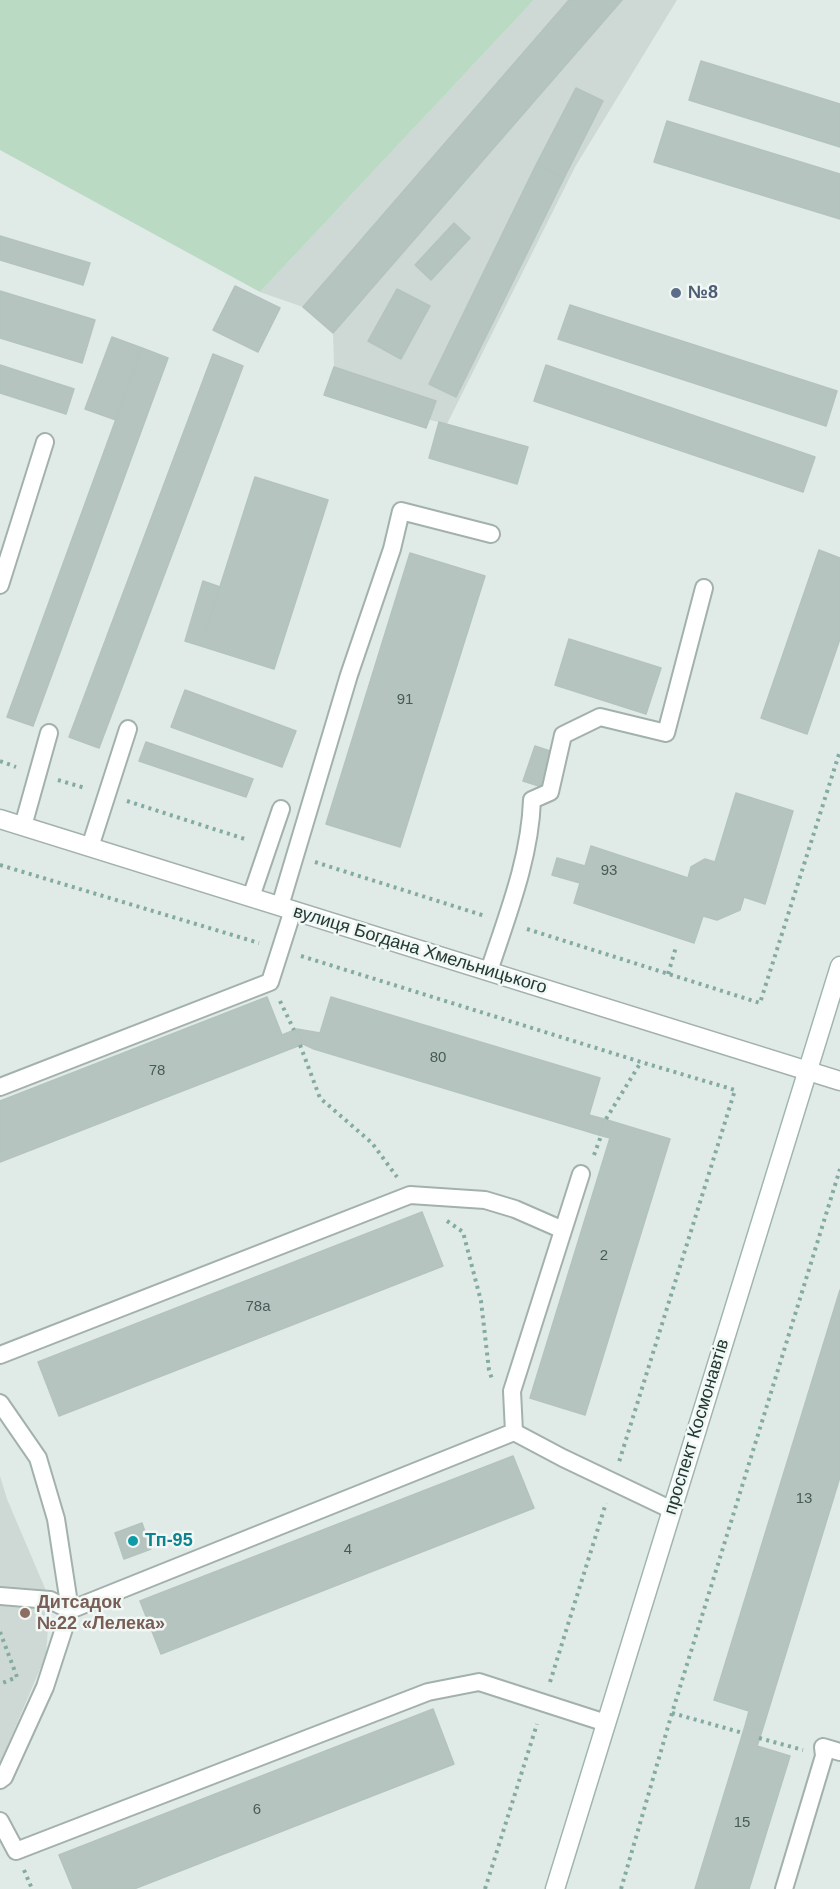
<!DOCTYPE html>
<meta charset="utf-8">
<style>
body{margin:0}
canvas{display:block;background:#e0eae6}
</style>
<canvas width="840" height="1889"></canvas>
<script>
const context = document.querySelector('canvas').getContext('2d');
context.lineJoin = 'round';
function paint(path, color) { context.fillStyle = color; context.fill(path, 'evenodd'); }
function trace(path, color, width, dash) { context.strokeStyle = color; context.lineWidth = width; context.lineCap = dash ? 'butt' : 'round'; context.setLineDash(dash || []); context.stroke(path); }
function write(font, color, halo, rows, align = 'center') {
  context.font = font + ' Helvetica,sans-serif'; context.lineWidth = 5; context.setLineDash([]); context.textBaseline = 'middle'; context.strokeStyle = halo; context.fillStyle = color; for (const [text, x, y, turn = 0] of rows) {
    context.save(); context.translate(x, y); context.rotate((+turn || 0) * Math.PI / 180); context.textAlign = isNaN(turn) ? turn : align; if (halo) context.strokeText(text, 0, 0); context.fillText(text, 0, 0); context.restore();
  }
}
paint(new Path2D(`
 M 534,0 L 677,0 L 575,167 L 447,424 L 324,395 L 334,367 L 333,333 L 303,307 L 260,292 Z
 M 0,1476 L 7,1499 L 50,1600 L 46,1655 L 0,1763 Z`), '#ced9d5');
paint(new Path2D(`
 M 0,0 L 534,0 L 260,292 L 0,150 Z`), '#badac4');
const building = new Path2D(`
 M 569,0 L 622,0 L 333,333 L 303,307 Z
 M 701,61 L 840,104 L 840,147 L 689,100 Z
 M 576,88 L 603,101 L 564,178 L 536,165 Z
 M 667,121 L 840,174 L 840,219 L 654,162 Z
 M 536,165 L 564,178 L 456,397 L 429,384 Z
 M 454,223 L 470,238 L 431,280 L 415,265 Z
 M 0,236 L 90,263 L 83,285 L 0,260 Z
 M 235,286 L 280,308 L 258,352 L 213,330 Z
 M 397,289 L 430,306 L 401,359 L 368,341 Z
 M 0,291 L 95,320 L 82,363 L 0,338 Z
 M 570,305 L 837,391 L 826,426 L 558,339 Z
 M 112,337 L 142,348 L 116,420 L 85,409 Z
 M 142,348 L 168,358 L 33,726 L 7,717 Z
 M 213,354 L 243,366 L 99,748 L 69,737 Z
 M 0,365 L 74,389 L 66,414 L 0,393 Z
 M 546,365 L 815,457 L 803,492 L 534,401 Z
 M 334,367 L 436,401 L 426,428 L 324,395 Z
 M 439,422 L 528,447 L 517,484 L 429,458 Z
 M 255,477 L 328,500 L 274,669 L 201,646 Z
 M 819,550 L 840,558 L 840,639 L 807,734 L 761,718 Z
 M 410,553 L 485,576 L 400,847 L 326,824 Z
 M 203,581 L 220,587 L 201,646 L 185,641 Z
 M 569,639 L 661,668 L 646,714 L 555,685 Z
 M 185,690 L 296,731 L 282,767 L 171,727 Z
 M 146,742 L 253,779 L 246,797 L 139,761 Z
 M 535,746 L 553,752 L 542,787 L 523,781 Z
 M 736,793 L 793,811 L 765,904 L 744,897 L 740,910 L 717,920 L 703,916 L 694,943 L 574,903 L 580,883 L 552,875 L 557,858 L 585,866 L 591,846 L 688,878 L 691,867 L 705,859 L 715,862 Z
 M 267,997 L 282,1035 L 297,1029 L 303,1044 L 0,1162 L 0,1101 Z
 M 331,997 L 600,1078 L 589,1115 L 604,1119 L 599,1135 L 314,1049 L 303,1044 L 297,1029 L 320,1033 Z
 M 604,1119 L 670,1139 L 585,1415 L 530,1398 L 610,1138 L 599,1135 Z
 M 422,1212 L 443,1266 L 59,1416 L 38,1362 Z
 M 840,1290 L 840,1477 L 762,1731 L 745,1726 L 749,1711 L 714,1700 Z
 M 513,1456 L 534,1508 L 161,1654 L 140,1601 Z
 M 142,1523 L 151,1549 L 124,1559 L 115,1533 Z
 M 433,1709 L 454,1764 L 134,1889 L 73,1889 L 59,1855 Z
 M 745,1726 L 762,1731 L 757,1746 L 790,1756 L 749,1889 L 695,1889 Z`);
paint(building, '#b6c4bf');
trace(building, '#b3c3bd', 1.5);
const service = new Path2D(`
 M 0,585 L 45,442
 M 23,826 L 49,733
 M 90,847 L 128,729
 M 251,897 L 281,809
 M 280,906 L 349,675 L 392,549 L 401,511 L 491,534
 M 489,971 C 507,916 530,859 532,800 L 550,792 L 563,735 L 600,717 L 666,733 L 704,588
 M 0,1087 L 270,982 L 293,910
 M 0,1355 L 410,1195 L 485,1200 L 515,1209 L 563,1230
 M 0,1403 L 38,1458 L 56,1519 L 70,1610 L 45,1687 L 4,1777 L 0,1780
 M 514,1432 L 563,1458 L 672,1510
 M 0,1596 L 50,1600 L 70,1610 L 514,1432 L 512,1391 L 581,1174
 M 0,1821 L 16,1851 L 428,1692 L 479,1682 L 606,1723
 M 784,1889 L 824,1756 L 823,1747 L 840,1752`);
const tertiary = new Path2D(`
 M 0,819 L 840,1081`);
const secondary = new Path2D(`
 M 555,1889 L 840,966`);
trace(service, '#a3b1ad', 20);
trace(tertiary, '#a3b1ad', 21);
trace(secondary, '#a0b5ae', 21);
trace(new Path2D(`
 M 0,761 L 16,767
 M 58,780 L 85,788
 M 127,801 L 248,840
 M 315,862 L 485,916
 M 0,865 L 259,943
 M 527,929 L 760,1003 L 840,751
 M 301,956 L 641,1062 L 735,1090 L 619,1462
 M 668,974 L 676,947
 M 280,1001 L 294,1030
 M 300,1045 L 320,1098 L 372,1143 L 397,1177
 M 606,1119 L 641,1062
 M 594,1155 L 601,1136
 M 447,1221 L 463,1232 L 481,1301 L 489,1370 L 492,1379
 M 0,1632 L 17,1677 L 0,1684
 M 550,1682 L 606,1503
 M 672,1713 L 743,1733
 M 759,1738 L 803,1750
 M 24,1870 L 32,1889
 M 485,1889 L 537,1724
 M 621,1889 L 672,1713 L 840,1169`), '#83aba1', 4, [3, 4.5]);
trace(service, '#fff', 16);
trace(tertiary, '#fff', 18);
trace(secondary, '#fff', 18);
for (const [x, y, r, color] of [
 [676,293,6,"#5c6f8a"],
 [133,1541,6,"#0f9aa8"],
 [25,1613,6,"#8d6e63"]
]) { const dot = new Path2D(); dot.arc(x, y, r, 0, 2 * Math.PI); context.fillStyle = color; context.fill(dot); trace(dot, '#f0f7f4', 2); }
write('15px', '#475c57', null, [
 ["91",405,700],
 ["93",609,871],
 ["80",438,1058],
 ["78",157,1071],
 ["2",604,1256],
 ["78а",258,1307],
 ["13",804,1499],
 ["4",348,1550],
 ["6",257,1810],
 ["15",742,1823]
]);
write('bold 18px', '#4e5e75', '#f0f7f4', [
 ["№8",688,293]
], 'left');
write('18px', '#223934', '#f0f7f4', [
 ["вулиця Богдана Хмельницького",420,950,17],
 ["проспект Космонавтів",697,1427,-73]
]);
write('bold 18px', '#0d838f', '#f0f7f4', [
 ["Тп-95",145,1541]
], 'left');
write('bold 18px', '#785e54', '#f0f7f4', [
 ["Дитсадок",37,1603],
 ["№22 «Лелека»",37,1624]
], 'left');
</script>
